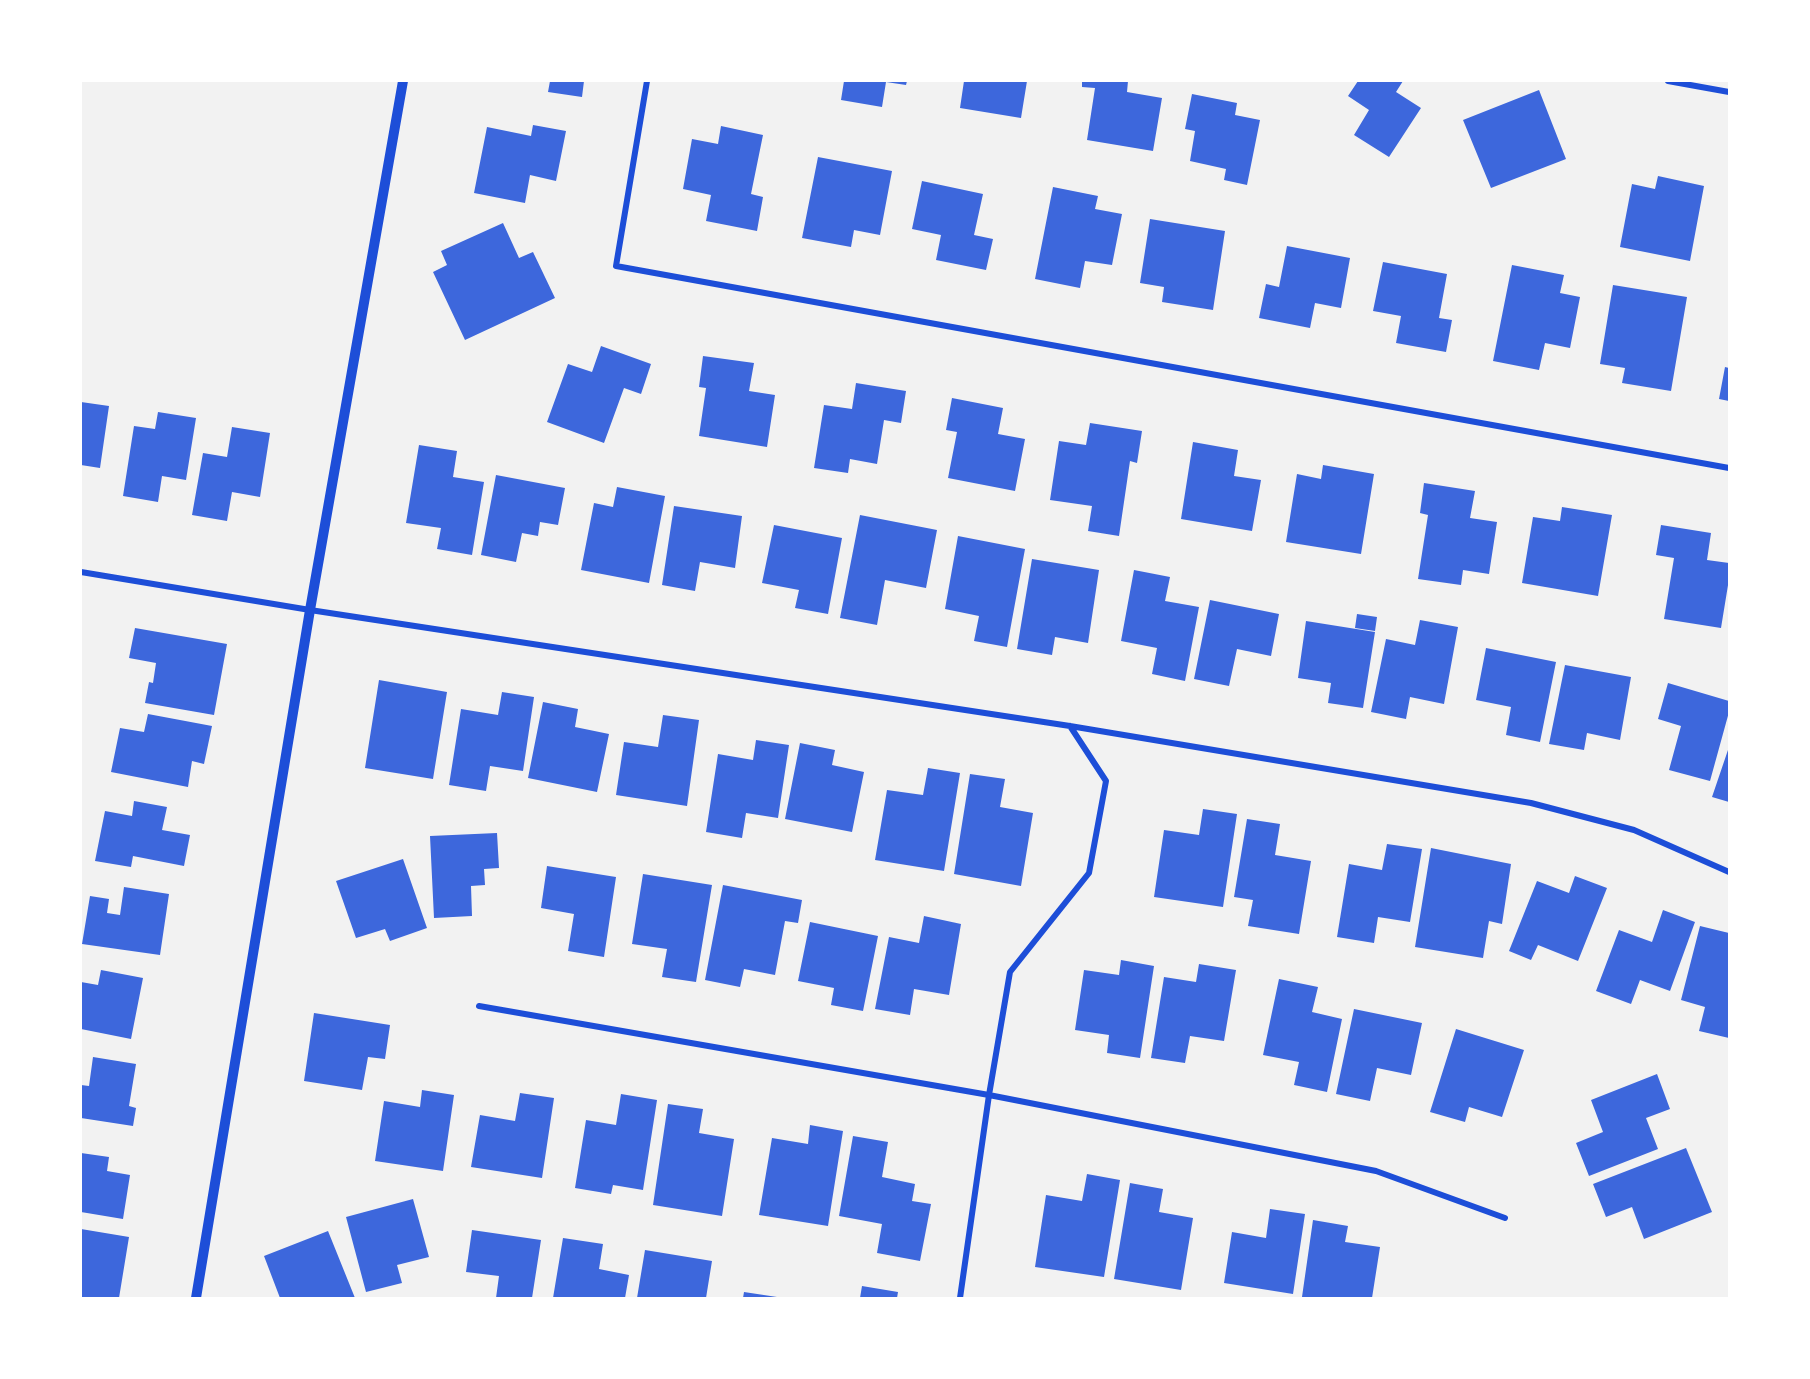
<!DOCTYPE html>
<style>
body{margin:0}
#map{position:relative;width:1810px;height:1379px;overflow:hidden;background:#f2f2f2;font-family:"Fira Sans Condensed",sans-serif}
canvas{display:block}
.frame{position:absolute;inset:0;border:82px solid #fff;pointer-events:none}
</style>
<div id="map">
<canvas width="1810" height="1379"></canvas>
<div class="frame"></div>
</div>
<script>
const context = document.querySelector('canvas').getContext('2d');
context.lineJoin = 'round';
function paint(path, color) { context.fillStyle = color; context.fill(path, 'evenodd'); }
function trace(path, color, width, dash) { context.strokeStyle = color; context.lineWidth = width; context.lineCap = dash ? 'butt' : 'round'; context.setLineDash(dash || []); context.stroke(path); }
paint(new Path2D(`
 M 550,81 L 584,81 L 582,97 L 548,92 Z
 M 844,81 L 907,81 L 906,85 L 886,82 L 882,107 L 841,100 Z
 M 964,81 L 1027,81 L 1021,118 L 960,108 Z
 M 1082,81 L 1128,81 L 1127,92 L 1162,98 L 1153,151 L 1087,140 L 1095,88 L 1082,87 Z
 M 1358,81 L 1403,81 L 1396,92 L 1421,108 L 1389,157 L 1354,135 L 1369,110 L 1348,96 Z
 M 1539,90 L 1566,159 L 1491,188 L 1463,120 Z
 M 1192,94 L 1237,103 L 1235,115 L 1260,120 L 1247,185 L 1224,180 L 1226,169 L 1190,161 L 1195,131 L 1185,129 Z
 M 533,125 L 566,131 L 556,181 L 530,175 L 525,203 L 474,193 L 487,127 L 531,136 Z
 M 721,126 L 763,135 L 751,194 L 763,197 L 757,231 L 706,221 L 711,195 L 683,189 L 692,139 L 718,144 Z
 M 818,157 L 892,171 L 880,235 L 854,230 L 851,247 L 802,238 Z
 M 1658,176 L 1704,186 L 1690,261 L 1620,247 L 1632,184 L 1655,189 Z
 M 922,181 L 983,194 L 974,235 L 993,239 L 986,270 L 936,260 L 941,235 L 912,229 Z
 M 1053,187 L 1098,196 L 1095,209 L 1122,214 L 1112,265 L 1085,261 L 1080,288 L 1035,279 Z
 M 1150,219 L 1225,231 L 1213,310 L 1162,302 L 1164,287 L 1140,283 Z
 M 503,223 L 519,258 L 533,252 L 555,298 L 465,340 L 433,272 L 447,265 L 441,251 Z
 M 1287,246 L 1350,258 L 1341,308 L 1315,303 L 1310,328 L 1259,318 L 1266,284 L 1279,287 Z
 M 1383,262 L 1447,274 L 1439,318 L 1452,320 L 1446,352 L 1396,343 L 1401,316 L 1373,311 Z
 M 1512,265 L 1564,275 L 1560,293 L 1580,297 L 1570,348 L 1545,343 L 1539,370 L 1493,361 Z
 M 1613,285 L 1687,297 L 1671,391 L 1622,383 L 1625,368 L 1600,364 Z
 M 601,346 L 651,364 L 641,394 L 624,388 L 604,443 L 547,422 L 568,364 L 592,372 Z
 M 703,356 L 754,363 L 749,391 L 775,395 L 767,447 L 699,436 L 706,388 L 699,387 Z
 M 1725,367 L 1729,368 L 1729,401 L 1719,399 Z
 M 856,383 L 906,391 L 901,423 L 884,420 L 877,464 L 850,459 L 848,473 L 814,468 L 824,405 L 852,409 Z
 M 952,398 L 1003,408 L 998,434 L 1025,439 L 1015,491 L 948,478 L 957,432 L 946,430 Z
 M 81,402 L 109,406 L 100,468 L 81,465 Z
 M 158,412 L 196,418 L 186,480 L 162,476 L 158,502 L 123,496 L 134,426 L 155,429 Z
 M 1090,423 L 1142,431 L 1137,463 L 1130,461 L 1119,536 L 1088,531 L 1092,506 L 1050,500 L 1059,441 L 1086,445 Z
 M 232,427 L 270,433 L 260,497 L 232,492 L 227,521 L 192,515 L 203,453 L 227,457 Z
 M 1193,442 L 1238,450 L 1234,476 L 1261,480 L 1252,531 L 1181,519 Z
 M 419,445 L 457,451 L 453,477 L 484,482 L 472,555 L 437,549 L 441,528 L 406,523 Z
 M 1323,465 L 1374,474 L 1361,554 L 1286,542 L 1297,474 L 1321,479 Z
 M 496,475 L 565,488 L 558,525 L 540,522 L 538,536 L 522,533 L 516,562 L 481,555 Z
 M 1424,483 L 1475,491 L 1470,518 L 1497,522 L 1489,574 L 1463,570 L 1461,585 L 1418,579 L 1428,515 L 1420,513 Z
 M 617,487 L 665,496 L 649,583 L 581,570 L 594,503 L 613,507 Z
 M 674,506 L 742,516 L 735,568 L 700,562 L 695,591 L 662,585 Z
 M 1562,507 L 1612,515 L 1598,596 L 1522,583 L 1533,517 L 1560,521 Z
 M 860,515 L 937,530 L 926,588 L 885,580 L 877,625 L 840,618 Z
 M 774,525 L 842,538 L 828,614 L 795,608 L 799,590 L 762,583 Z
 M 1661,525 L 1711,533 L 1707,560 L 1729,563 L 1729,579 L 1721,628 L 1664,619 L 1674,558 L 1656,555 Z
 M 958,536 L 1025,549 L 1007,647 L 974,641 L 979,616 L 945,609 Z
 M 1032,559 L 1099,570 L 1088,643 L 1055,637 L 1052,655 L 1017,649 Z
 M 1134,570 L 1170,577 L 1165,601 L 1199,607 L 1185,681 L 1152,674 L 1157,648 L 1121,641 Z
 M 1210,600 L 1279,614 L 1271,656 L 1237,649 L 1229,686 L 1194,679 Z
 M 1357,614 L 1377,617 L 1375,631 L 1355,628 Z
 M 1420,620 L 1458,627 L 1444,704 L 1410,697 L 1406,719 L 1371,712 L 1386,639 L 1415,645 Z
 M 1306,621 L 1375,632 L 1363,708 L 1328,703 L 1331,683 L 1298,678 Z
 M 135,628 L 227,644 L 214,715 L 145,703 L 149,682 L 153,683 L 156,663 L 129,658 Z
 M 1486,648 L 1556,662 L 1540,742 L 1506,735 L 1511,707 L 1476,700 Z
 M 1565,665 L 1631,677 L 1620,740 L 1587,733 L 1584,750 L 1549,744 Z
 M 379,680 L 447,692 L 433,779 L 365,768 Z
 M 1668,683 L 1729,701 L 1729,712 L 1710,781 L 1669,770 L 1681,726 L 1658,719 Z
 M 502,692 L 534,697 L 523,771 L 490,766 L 486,791 L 449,785 L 461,709 L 498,715 Z
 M 543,702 L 578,709 L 575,727 L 609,734 L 597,792 L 528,778 Z
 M 148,714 L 212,726 L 204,764 L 192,761 L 188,787 L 111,772 L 120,728 L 144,732 Z
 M 663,715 L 699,720 L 687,806 L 616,795 L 624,742 L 658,747 Z
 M 756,740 L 789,745 L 778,818 L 746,813 L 742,838 L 706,832 L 718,754 L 753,760 Z
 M 800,743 L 835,750 L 832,765 L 864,772 L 852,832 L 785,819 Z
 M 1729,747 L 1729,802 L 1712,797 Z
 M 928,768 L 960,773 L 944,871 L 875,860 L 887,790 L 923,795 Z
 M 970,774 L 1005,779 L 1000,807 L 1033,813 L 1021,886 L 954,874 Z
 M 134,801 L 167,807 L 162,830 L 190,835 L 184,866 L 133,856 L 131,867 L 95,861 L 105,811 L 132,816 Z
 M 1203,809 L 1237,814 L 1223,907 L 1154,897 L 1164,830 L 1199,835 Z
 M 1247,819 L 1280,824 L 1275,855 L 1311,861 L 1299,934 L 1248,926 L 1253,900 L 1234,897 Z
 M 497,833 L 499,868 L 484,869 L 485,885 L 471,886 L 472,916 L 434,918 L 430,836 Z
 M 1387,844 L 1422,849 L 1410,922 L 1378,917 L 1374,943 L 1337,937 L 1349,864 L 1382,870 Z
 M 1431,848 L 1511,864 L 1502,924 L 1489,921 L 1483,958 L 1415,947 Z
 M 403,859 L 427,928 L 390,941 L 385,929 L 356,938 L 336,881 Z
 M 547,866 L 616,877 L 604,957 L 568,951 L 574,914 L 541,908 Z
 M 643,874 L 712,885 L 696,982 L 662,977 L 667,949 L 632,944 Z
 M 1575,876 L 1607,888 L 1578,961 L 1538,945 L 1531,960 L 1509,951 L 1537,881 L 1569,893 Z
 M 723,885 L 802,900 L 798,923 L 785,921 L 775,975 L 744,969 L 740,987 L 705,980 Z
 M 124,887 L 169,894 L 160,955 L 82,944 L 90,896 L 109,899 L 107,913 L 120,915 Z
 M 1663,910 L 1695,922 L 1670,991 L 1640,980 L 1631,1004 L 1596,991 L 1619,930 L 1652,942 Z
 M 924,916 L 961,924 L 949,995 L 914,989 L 910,1015 L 875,1009 L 889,937 L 919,943 Z
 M 810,922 L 878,936 L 863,1011 L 831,1005 L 834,988 L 798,981 Z
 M 1700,926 L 1729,933 L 1729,1038 L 1699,1031 L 1705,1007 L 1681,1000 Z
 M 1121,960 L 1154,966 L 1140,1058 L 1107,1053 L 1109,1035 L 1075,1030 L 1084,970 L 1119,975 Z
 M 1199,964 L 1236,970 L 1224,1041 L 1190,1036 L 1185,1063 L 1151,1058 L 1164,977 L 1196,982 Z
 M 101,970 L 143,978 L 131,1039 L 81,1029 L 81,982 L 98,985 Z
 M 1279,979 L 1318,987 L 1312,1012 L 1342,1019 L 1327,1092 L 1294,1085 L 1299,1062 L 1263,1055 Z
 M 1354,1009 L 1422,1023 L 1411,1075 L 1377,1068 L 1370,1101 L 1336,1094 Z
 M 314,1013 L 390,1025 L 385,1059 L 368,1057 L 362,1090 L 304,1081 Z
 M 1456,1029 L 1524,1050 L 1502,1117 L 1469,1107 L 1465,1122 L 1430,1112 Z
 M 93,1057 L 136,1064 L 129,1106 L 136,1108 L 133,1126 L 81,1118 L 81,1085 L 89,1086 Z
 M 1657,1074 L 1670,1109 L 1646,1118 L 1658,1149 L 1589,1176 L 1576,1143 L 1603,1132 L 1591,1100 Z
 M 422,1090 L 454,1095 L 443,1171 L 375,1161 L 384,1101 L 420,1107 Z
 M 520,1093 L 554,1098 L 542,1178 L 471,1167 L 480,1115 L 515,1121 Z
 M 621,1094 L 657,1100 L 643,1190 L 613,1185 L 611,1194 L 575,1188 L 586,1120 L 616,1125 Z
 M 668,1104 L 703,1109 L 699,1133 L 734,1139 L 722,1216 L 653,1205 Z
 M 810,1125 L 843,1131 L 828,1226 L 759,1215 L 772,1138 L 808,1144 Z
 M 853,1136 L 888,1142 L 882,1177 L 915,1184 L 912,1201 L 931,1204 L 920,1261 L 877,1253 L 882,1224 L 839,1216 Z
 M 1686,1148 L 1712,1212 L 1644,1239 L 1632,1207 L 1606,1217 L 1593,1184 Z
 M 81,1153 L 109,1157 L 107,1171 L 130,1175 L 123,1219 L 81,1212 Z
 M 1087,1174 L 1120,1180 L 1104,1277 L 1035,1267 L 1046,1195 L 1082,1201 Z
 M 1130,1183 L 1163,1189 L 1159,1212 L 1193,1218 L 1181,1290 L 1114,1279 Z
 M 413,1199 L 429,1257 L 397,1265 L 402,1283 L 366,1292 L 346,1217 Z
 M 1270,1209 L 1305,1214 L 1293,1294 L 1224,1283 L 1232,1232 L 1266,1238 Z
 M 1313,1220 L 1348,1226 L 1345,1242 L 1380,1247 L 1372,1298 L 1302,1297 Z
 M 81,1229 L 129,1237 L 119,1298 L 81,1298 Z
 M 472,1230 L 541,1240 L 532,1298 L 496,1298 L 499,1276 L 466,1272 Z
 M 328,1231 L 355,1298 L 280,1298 L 264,1256 Z
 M 563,1238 L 603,1244 L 599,1269 L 629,1275 L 625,1298 L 553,1298 Z
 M 645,1250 L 712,1261 L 706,1298 L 637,1298 Z
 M 862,1286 L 898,1292 L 897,1298 L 860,1298 Z
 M 744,1292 L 777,1297 L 777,1298 L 743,1298 Z`), '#3d67dc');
trace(new Path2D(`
 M 647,81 L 616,266 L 1729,468
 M 1668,81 L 1729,92
 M 81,572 L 310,610 L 1070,726 L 1531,803 L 1634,830 L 1729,872
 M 479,1006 L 989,1095 L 1376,1171 L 1505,1218
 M 960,1298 L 989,1095 L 1010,972 L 1089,873 L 1106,781 L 1070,726`), '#1d4ed8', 6);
trace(new Path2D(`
 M 196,1298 L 310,610 L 403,81`), '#1d4ed8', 10);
</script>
